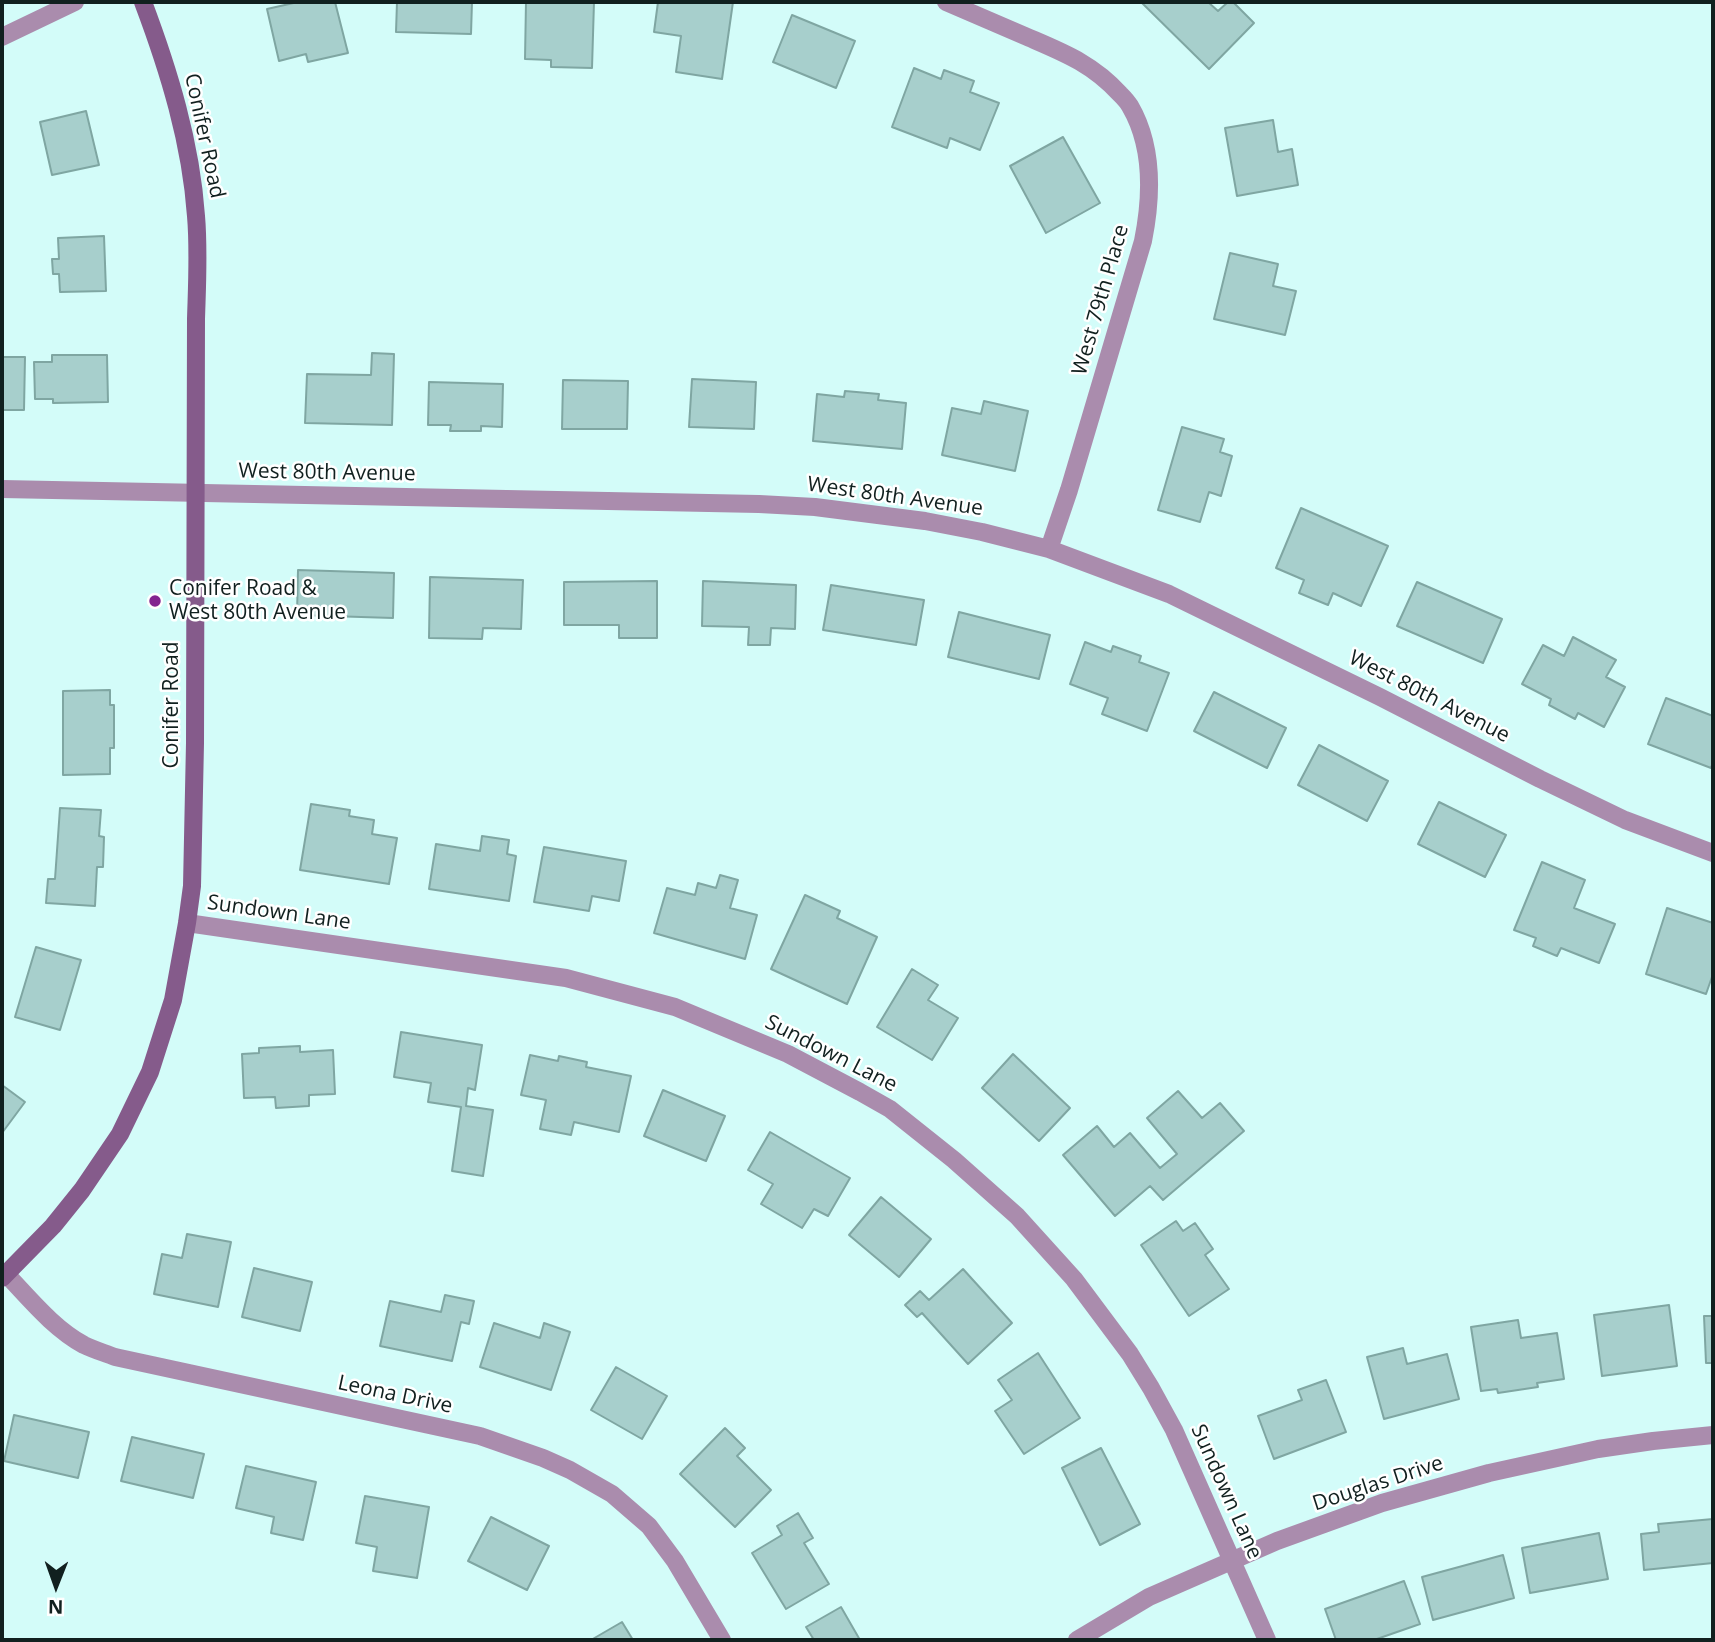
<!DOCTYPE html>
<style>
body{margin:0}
#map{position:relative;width:1715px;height:1642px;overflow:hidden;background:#d3fcf9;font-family:"Open Sans",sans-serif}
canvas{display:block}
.frame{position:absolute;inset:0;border:4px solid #11201f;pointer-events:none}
.north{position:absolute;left:21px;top:1551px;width:70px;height:70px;-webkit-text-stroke:5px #fff;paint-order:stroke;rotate:181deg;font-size:19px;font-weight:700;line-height:28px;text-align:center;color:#11201f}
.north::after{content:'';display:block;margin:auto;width:24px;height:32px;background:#11201f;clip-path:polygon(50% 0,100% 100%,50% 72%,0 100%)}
</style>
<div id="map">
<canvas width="1715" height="1642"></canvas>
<div class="frame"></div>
<div class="north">N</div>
</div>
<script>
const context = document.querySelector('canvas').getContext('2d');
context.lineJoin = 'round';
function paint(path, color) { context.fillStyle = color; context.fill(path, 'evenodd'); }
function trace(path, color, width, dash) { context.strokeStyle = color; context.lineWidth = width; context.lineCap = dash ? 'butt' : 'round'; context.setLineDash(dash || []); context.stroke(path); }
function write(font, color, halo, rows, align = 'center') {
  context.font = font + ' "Open Sans",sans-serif'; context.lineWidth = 5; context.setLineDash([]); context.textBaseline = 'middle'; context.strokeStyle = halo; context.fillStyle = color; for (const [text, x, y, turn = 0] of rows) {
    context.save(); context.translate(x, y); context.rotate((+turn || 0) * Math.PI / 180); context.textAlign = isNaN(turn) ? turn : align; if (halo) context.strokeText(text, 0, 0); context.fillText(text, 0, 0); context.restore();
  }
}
const building = new Path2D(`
 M 298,2 L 335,2 L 348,53 L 308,62 L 306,54 L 279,61 L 267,9 Z
 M 397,2 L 472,2 L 471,34 L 396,32 Z
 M 526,2 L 594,2 L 592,68 L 551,67 L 551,60 L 525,59 Z
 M 658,2 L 733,2 L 722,79 L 676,72 L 681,36 L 654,32 Z
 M 1141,2 L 1208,2 L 1218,11 L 1228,2 L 1233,2 L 1254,23 L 1209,69 Z
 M 792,15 L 855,41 L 836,88 L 773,62 Z
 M 914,68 L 941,79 L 944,70 L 974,81 L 970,92 L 999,103 L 980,150 L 950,138 L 947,148 L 892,127 Z
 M 86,111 L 99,165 L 52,175 L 40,122 Z
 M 1273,120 L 1278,152 L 1292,149 L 1298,185 L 1237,196 L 1225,128 Z
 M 1063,137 L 1100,203 L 1046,233 L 1010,166 Z
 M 104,236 L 106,291 L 60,292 L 59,274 L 53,274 L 52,259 L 59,259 L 58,238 Z
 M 1230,253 L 1278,264 L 1273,286 L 1296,291 L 1285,335 L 1214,319 Z
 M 372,353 L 394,354 L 392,425 L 305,423 L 307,374 L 371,375 Z
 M 52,355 L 107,355 L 108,402 L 53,403 L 53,399 L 35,399 L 34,362 L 52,362 Z
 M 2,357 L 25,357 L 24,410 L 2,410 Z
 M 692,379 L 756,382 L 754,429 L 689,427 Z
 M 563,380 L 628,381 L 627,429 L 562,429 Z
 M 429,382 L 503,384 L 502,427 L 481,426 L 481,431 L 450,431 L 451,425 L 428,425 Z
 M 845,391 L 879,394 L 878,400 L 906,403 L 902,449 L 813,441 L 817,394 L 844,397 Z
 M 984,401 L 1028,411 L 1015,471 L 942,455 L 952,408 L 981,414 Z
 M 1182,427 L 1224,439 L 1220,452 L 1232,456 L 1221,496 L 1209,492 L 1200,522 L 1158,510 Z
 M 1301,508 L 1388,546 L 1361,606 L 1333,593 L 1328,605 L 1299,593 L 1304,580 L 1276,568 Z
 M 298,570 L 394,573 L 393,618 L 297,615 Z
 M 430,577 L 523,580 L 521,629 L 483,628 L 482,639 L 429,638 Z
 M 657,581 L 657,638 L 619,638 L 619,625 L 564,625 L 564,582 Z
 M 703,581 L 796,585 L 795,629 L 771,628 L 770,645 L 748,645 L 749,627 L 702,626 Z
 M 1417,582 L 1502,619 L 1483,663 L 1397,626 Z
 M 831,585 L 924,600 L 916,645 L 823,630 Z
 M 959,612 L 1050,635 L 1039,679 L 948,657 Z
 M 1573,637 L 1616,660 L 1606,677 L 1625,687 L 1604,727 L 1578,713 L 1575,719 L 1549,705 L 1551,699 L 1522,684 L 1543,645 L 1564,656 Z
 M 1085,642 L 1111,652 L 1113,646 L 1141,656 L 1139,662 L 1169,673 L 1147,731 L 1102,714 L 1108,698 L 1070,684 Z
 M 110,690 L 110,705 L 114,705 L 114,748 L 110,748 L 110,774 L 63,775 L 63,691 Z
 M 1214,692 L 1286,728 L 1267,768 L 1194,731 Z
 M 1666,698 L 1713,716 L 1713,762 L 1711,768 L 1648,744 Z
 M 1319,745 L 1388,781 L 1367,821 L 1298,785 Z
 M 1439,802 L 1506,835 L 1485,877 L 1418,844 Z
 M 311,804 L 350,810 L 349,816 L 374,820 L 372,834 L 397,838 L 389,884 L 300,870 Z
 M 60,808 L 101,810 L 99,836 L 104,837 L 103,867 L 97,867 L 95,906 L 46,903 L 48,879 L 55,879 Z
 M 482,836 L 509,840 L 507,854 L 516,856 L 509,901 L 429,889 L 436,844 L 480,851 Z
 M 544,847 L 626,861 L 619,901 L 592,896 L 589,911 L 534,902 Z
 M 1542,862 L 1585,880 L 1574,908 L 1615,924 L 1599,963 L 1561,948 L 1557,956 L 1533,946 L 1536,938 L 1514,930 Z
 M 720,875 L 738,880 L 730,908 L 757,915 L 745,959 L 654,933 L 667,888 L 695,895 L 698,883 L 716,888 Z
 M 805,895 L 840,911 L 837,918 L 877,937 L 847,1004 L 771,969 Z
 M 1667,908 L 1713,923 L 1713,974 L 1706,994 L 1646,974 Z
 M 36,947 L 81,960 L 60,1030 L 15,1017 Z
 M 912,969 L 938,985 L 928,1000 L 958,1018 L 932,1060 L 877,1027 Z
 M 401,1032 L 482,1045 L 475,1090 L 468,1088 L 466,1106 L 493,1110 L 483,1176 L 452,1171 L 461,1107 L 428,1102 L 431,1083 L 394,1077 Z
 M 300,1046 L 300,1052 L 333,1050 L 335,1094 L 309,1095 L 309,1106 L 276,1108 L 275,1097 L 244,1098 L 242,1054 L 259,1053 L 259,1048 Z
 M 1013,1054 L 1070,1108 L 1039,1141 L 982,1088 Z
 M 530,1055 L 558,1061 L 559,1056 L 587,1062 L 586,1067 L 631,1076 L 619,1132 L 574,1122 L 571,1135 L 540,1129 L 546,1100 L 521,1095 Z
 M 2,1085 L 25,1102 L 2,1133 Z
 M 663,1090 L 725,1116 L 706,1161 L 644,1136 Z
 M 1178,1091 L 1202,1118 L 1220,1103 L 1244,1131 L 1163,1200 L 1150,1186 L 1115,1216 L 1063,1155 L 1097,1126 L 1114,1147 L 1130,1133 L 1160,1168 L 1177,1154 L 1147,1118 Z
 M 770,1132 L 850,1178 L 828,1216 L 814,1209 L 802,1228 L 761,1204 L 773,1184 L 748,1170 Z
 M 881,1197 L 931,1239 L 899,1277 L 849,1235 Z
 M 1176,1221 L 1183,1231 L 1195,1223 L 1213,1249 L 1205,1255 L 1229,1289 L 1189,1316 L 1141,1245 Z
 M 187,1234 L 231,1242 L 218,1307 L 154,1294 L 162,1254 L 182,1258 Z
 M 254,1268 L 312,1282 L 300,1331 L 242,1317 Z
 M 963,1269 L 1012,1323 L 968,1364 L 922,1313 L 917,1317 L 905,1305 L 920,1291 L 929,1300 Z
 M 445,1295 L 474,1301 L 469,1324 L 461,1322 L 452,1361 L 380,1346 L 390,1301 L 441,1312 Z
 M 1669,1305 L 1677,1366 L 1602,1376 L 1594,1315 Z
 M 1704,1316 L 1713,1316 L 1713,1363 L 1706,1363 Z
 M 1518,1320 L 1521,1338 L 1557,1333 L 1564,1379 L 1537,1383 L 1538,1387 L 1498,1393 L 1497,1389 L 1481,1391 L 1471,1327 Z
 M 494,1323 L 540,1338 L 544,1323 L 570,1332 L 551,1390 L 480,1367 Z
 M 1403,1348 L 1407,1364 L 1447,1354 L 1459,1399 L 1384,1419 L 1367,1357 Z
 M 1038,1353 L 1080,1418 L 1024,1454 L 995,1411 L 1012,1400 L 998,1380 Z
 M 616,1367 L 667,1396 L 642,1439 L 591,1410 Z
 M 1326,1380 L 1346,1432 L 1274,1459 L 1258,1416 L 1302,1400 L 1298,1390 Z
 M 14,1415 L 89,1432 L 78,1478 L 4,1461 Z
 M 725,1428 L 745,1448 L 737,1456 L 771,1490 L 735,1527 L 680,1474 Z
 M 132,1437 L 204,1454 L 193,1498 L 121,1481 Z
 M 1101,1448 L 1140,1524 L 1100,1545 L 1062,1468 Z
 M 246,1466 L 316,1482 L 303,1540 L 271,1533 L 274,1517 L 236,1508 Z
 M 365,1496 L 429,1507 L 417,1578 L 373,1571 L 377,1547 L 356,1543 Z
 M 798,1513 L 813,1538 L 804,1543 L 829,1584 L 786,1609 L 752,1553 L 782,1535 L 777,1526 Z
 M 491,1517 L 549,1546 L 527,1590 L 468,1561 Z
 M 1713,1519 L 1713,1563 L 1644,1570 L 1641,1534 L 1659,1532 L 1658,1524 Z
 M 1599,1533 L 1608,1579 L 1530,1593 L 1522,1548 Z
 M 1503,1555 L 1514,1598 L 1433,1620 L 1422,1577 Z
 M 1404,1581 L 1420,1624 L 1374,1640 L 1336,1640 L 1325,1609 Z
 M 841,1607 L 860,1640 L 814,1640 L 806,1627 Z
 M 622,1622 L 633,1640 L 591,1640 Z`);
paint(building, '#a7cfcc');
trace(building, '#7fa6a2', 2);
trace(new Path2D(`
 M 946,2 C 972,13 999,25 1025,36 C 1062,52 1092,63 1120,94 C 1123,97 1127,101 1130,106 C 1154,147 1152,196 1143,241 L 1069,490 L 1049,549
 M 2,37 L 75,2
 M 2,489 L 759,504 L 815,507 L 925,521 L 982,532 L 1049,549 L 1169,594 L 1380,697 L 1540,779 L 1625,820 L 1713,853
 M 187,923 L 566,978 L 675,1007 L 788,1054 L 860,1092 L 890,1109 L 954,1160 L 1017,1216 L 1074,1279 L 1130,1354 L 1151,1388 L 1174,1430 L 1267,1640
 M 6,1274 C 30,1299 53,1328 84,1345 C 94,1350 105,1353 115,1357 L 480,1436 L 543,1458 L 570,1470 L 612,1494 L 649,1526 L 675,1561 L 722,1640
 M 1077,1640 L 1149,1597 L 1277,1541 L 1382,1503 L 1489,1473 L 1598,1449 L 1653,1441 L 1713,1435`), '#aa8cad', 18);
trace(new Path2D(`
 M 2,1278 L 53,1226 L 82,1190 L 120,1134 L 150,1072 L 173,1000 L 187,923 L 192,886 L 195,743 L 196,319 C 197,285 199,250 196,216 C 191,143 169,71 143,2`), '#855b8b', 18);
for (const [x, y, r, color] of [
 [155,601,7,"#82248f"]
]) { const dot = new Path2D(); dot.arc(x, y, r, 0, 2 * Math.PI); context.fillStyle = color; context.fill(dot); trace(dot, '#fff', 2.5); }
write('21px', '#11201f', '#fff', [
 ["Conifer Road",204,136,78],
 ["West 79th Place",1101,300,-74],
 ["West 80th Avenue",327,473,1],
 ["West 80th Avenue",895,497,8],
 ["West 80th Avenue",1429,697,27],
 ["Conifer Road",172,705,-90],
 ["Sundown Lane",279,913,8],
 ["Sundown Lane",831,1054,27],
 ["Leona Drive",395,1395,12],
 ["Douglas Drive",1378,1484,-18],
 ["Sundown Lane",1226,1492,66]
]);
write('21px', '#11201f', '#fff', [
 ["Conifer Road &",169,589],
 ["West 80th Avenue",169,613]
], 'left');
</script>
